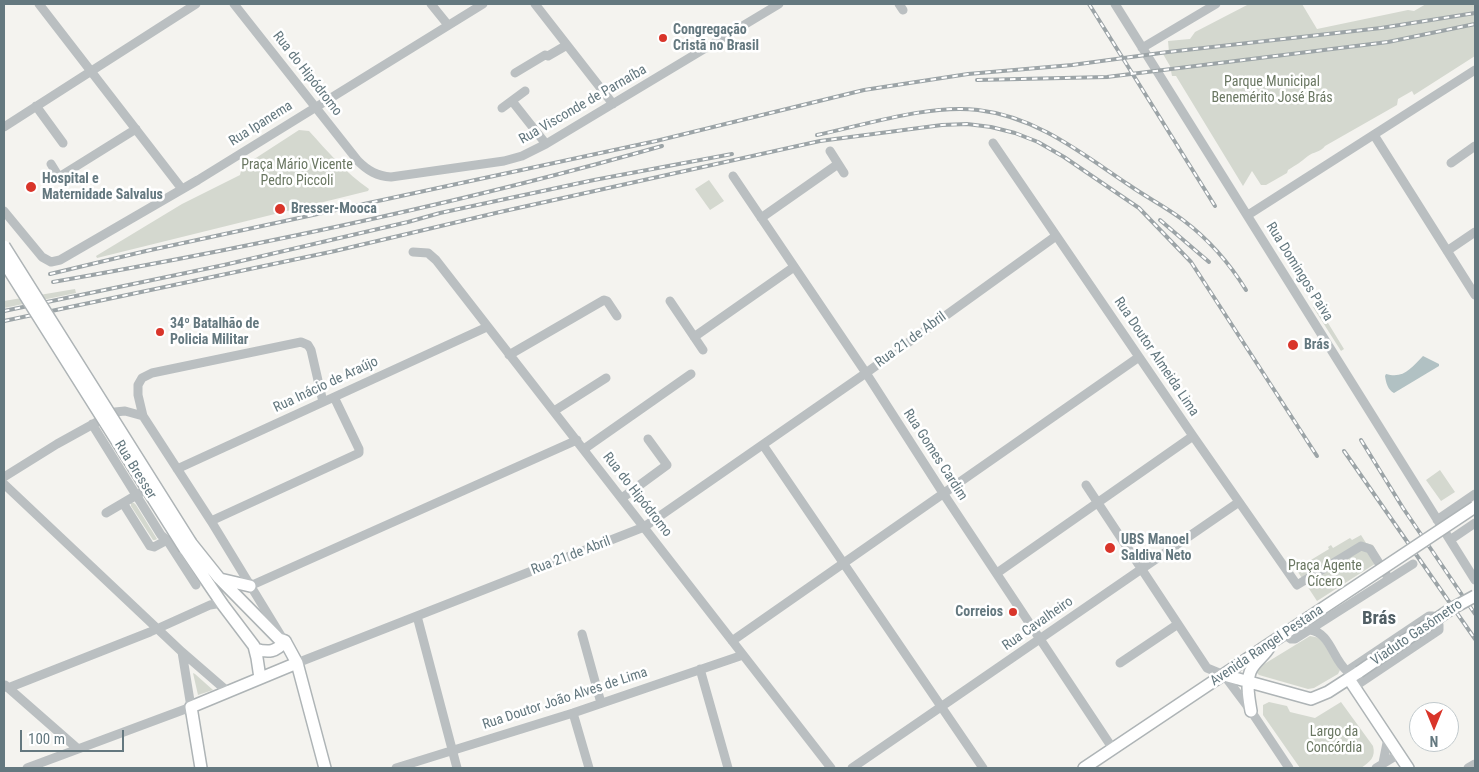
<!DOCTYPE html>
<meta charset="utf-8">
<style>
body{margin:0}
#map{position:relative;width:1479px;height:772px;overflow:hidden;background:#f4f3ef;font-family:"Roboto Condensed",sans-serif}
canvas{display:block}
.frame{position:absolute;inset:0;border:5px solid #64787f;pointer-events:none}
.north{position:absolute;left:1409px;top:702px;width:50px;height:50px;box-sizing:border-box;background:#fff;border:1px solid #c1c9cc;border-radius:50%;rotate:180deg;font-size:14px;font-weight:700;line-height:20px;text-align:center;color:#64787f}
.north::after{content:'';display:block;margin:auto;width:18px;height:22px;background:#d9352a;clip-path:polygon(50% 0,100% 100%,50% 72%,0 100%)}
.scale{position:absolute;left:20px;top:730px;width:104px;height:22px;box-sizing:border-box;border:2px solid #64787f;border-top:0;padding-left:6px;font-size:15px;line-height:18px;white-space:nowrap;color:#64787f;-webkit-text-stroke:4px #fff;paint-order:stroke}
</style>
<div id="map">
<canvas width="1479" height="772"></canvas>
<div class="frame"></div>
<div class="north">N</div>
<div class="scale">100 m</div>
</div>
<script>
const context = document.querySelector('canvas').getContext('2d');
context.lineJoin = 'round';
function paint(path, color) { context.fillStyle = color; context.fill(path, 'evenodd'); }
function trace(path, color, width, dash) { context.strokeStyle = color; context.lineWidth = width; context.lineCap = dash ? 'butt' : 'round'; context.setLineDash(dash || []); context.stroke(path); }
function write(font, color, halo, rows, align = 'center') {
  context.font = font + ' "Roboto Condensed",sans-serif'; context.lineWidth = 5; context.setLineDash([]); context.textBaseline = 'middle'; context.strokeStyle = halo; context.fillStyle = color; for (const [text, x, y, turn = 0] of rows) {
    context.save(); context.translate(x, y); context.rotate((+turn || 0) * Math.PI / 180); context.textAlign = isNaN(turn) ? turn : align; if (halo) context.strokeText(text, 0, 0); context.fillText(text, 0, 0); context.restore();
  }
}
paint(new Path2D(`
 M 1249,4 L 1302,4 L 1317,29 L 1408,10 L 1414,11 L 1426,4 L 1475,4 L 1475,56 L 1414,95 L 1412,91 L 1398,99 L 1397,105 L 1325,146 C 1321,152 1313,152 1308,156 C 1301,162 1296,165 1288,170 L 1287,173 L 1266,185 L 1261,185 L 1252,171 L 1243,186 L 1176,76 L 1172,76 L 1170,66 L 1163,54 L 1164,52 L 1169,52 L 1168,41 L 1190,39 L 1195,32 Z
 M 299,130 L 309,131 C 328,152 346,173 369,189 L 368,191 L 97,258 L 96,256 L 182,204 L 240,175 L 242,167 Z
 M 709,180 L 724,201 L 710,210 L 695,189 Z
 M 75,289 L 76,293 L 4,308 L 4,301 Z
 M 1317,305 L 1344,349 L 1341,351 L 1313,307 Z
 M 1440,470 L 1455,492 L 1441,501 L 1426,480 Z
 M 131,503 L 134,503 L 136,505 L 157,539 L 155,540 L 153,540 L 131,506 Z
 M 1361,535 L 1366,543 L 1373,545 L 1381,560 L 1317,601 L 1296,569 L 1329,549 L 1328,547 L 1331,545 L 1333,548 L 1350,538 L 1352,540 Z
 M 1310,636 L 1320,638 L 1340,670 L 1338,674 L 1314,688 L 1308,689 L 1259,675 L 1256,672 L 1256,669 Z
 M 193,673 L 195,674 L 213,690 L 198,695 Z
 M 1269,702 L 1287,706 L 1290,712 L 1315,718 L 1341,702 L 1373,746 C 1376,757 1370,762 1361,768 L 1300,768 L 1263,715 L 1263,705 Z`), '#d4d8cf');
paint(new Path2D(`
 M 1423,356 L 1439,364 L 1439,366 L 1394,393 C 1388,390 1386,383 1385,376 L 1386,374 C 1404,379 1411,368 1423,356 Z`), '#b1c1c3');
const major = new Path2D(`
 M 191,543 L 219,578 L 279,639 L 285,641 L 297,663 L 325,768
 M 185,549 L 223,605 L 254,646 L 257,658 L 260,678
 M 220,579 L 250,586
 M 255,649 C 269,653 276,652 285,641
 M 1224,675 L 1311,699 L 1328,692 L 1359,672
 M 1349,679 L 1408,768
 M 1251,711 C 1249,699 1245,680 1252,668 C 1257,660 1265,655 1270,646
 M 201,768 L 191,707 L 297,663
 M 1084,768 L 1308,618`);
trace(major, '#aeb4b6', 14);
trace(new Path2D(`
 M 39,4 L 182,189
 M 234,4 L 358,161 C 368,171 377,176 391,177 L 504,161 L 522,156 L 546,144 L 779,4
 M 431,4 L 448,25
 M 535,4 L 613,104
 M 899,4 L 903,10
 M 1115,4 L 1475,580
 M 1142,48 L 1216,4
 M 515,73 L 545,55 L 548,56 L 567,45
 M 512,101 L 546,144
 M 36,106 L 63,143
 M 502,108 L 525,91
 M 4,127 L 196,4
 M 1374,135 L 1475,295
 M 993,143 L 1193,436 L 1297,585 L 1361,546 L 1370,549 L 1389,579
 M 830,151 L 844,173
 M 1451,163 L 1475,146
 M 51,164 L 59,177 L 136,129
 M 733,176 L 866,373 L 943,493 L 1113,749
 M 4,211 L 42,257 L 51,262 L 60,260 L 198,180 L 483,4
 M 1248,215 L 1475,70
 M 761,218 L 838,164
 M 1447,251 L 1475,232
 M 413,252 L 428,253 L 436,260 L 831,768
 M 670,301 L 703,350
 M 694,337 L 794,267
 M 509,355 L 604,300 L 607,301 L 617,316
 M 554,411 L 606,378
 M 92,424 L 161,535 L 167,540 L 196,585
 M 763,445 L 983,768
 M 584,449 L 691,374
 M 177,469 L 487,327
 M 4,477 L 57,444 L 115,412 L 125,411 L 143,416
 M 4,484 L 182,652 L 227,691
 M 1086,485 L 1207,668 L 1224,675 L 1251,711 L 1289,768
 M 622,498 L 667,465 L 648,439
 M 123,503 L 150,546 L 154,547 L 167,540
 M 106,513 L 140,493
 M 1437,520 L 1475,494
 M 211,521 L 359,453 L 359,449 L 334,397
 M 1450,540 L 1475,523
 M 997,573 L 1193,436
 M 250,586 L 577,440
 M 417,616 L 457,768
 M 1310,630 C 1330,632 1333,660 1347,671 L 1429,616 L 1433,616 L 1439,625 L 1439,630 L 1354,687
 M 582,634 L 601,703
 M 1284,634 L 1291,639 L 1295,639 L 1413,564
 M 283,639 L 211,521 L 143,416 L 138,395 L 138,385 L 142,378 L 152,373 L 301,342 L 308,345 L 311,350 L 323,402
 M 732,641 L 1139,357
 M 297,663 L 644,527 L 866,373 L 1056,236
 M 1120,663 L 1178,624
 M 700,669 L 728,768
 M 5,685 L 78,749
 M 8,688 L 150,632 L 210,605 L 222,603
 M 573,713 L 589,768
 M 1383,763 L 1388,738
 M 27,768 L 191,707 L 182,652
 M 396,768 L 573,713 L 743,655
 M 852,768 L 1239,502
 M 1376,768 L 1399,754
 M 1468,768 L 1475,764`), '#babfc1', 9);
trace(major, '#fff', 11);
const rail = new Path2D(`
 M 1089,4 L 1215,206
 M 977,80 L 1107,77 L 1388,42 L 1475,24
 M 817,135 C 865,125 929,104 978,110 C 1037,117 1081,153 1129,185 C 1146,197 1166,207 1183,220 C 1207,238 1230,264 1246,290
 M 1160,220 L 1209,262
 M 50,274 L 146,251 L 656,141 L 864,90 L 968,74 L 1072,65 L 1168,52 L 1381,28 L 1475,13
 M 53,282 C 258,246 462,203 662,146
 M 4,311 L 224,265 L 408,222 L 440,213 L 594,180 L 732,154
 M 4,321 L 335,251 L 500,212 L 820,141 L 942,125 L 967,124 L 991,127 L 1015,133 L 1038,142 L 1064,157 L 1139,208 L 1191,262 L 1317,456
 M 1361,440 L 1403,508 L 1475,614
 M 1344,451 L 1475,639`);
trace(rail, '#9ca4a7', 4);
trace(rail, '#fff', 2, [5.5]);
const majorBridge = new Path2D(`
 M 4,246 L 191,543
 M 4,262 L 185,549
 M 1308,618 L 1475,507
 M 1359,672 L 1451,609 L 1475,596`);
trace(majorBridge, '#aeb4b6', 14, []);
trace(majorBridge, '#fff', 11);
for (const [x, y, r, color] of [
 [663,38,5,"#d9352a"],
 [31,187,6,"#d9352a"],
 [280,209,6,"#d9352a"],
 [160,332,5,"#d9352a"],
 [1293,345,6,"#d9352a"],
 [1110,548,6,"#d9352a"],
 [1013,612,5,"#d9352a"]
]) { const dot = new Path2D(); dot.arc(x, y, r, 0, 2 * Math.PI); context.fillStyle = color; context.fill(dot); trace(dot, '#fff', 2); }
write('bold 14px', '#64787f', '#fff', [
 ["Congregação",673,30],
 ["Cristã no Brasil",673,46],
 ["Hospital e",42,179],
 ["Maternidade Salvalus",42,195],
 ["Bresser-Mooca",291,209],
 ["34º Batalhão de",170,324],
 ["Policia Militar",170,340],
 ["Brás",1304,345],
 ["UBS Manoel",1121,540],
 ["Saldiva Neto",1121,556],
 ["Correios",1003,612,"right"]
], 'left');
write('14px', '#64787f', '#fff', [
 ["Rua do Hipódromo",307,74,52],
 ["Rua Visconde de Parnaíba",583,105,-30],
 ["Rua Ipanema",261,124,-32],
 ["Rua Domingos Paiva",1299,272,58],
 ["Rua 21 de Abril",911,340,-36],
 ["Rua Doutor Almeida Lima",1156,357,56],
 ["Rua Inácio de Araújo",326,385,-25],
 ["Rua Gomes Cardim",935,455,57],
 ["Rua Bresser",135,470,58],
 ["Rua do Hipódromo",637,495,52],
 ["Rua 21 de Abril",571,556,-21],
 ["Rua Cavalheiro",1038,624,-35],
 ["Viaduto Gasômetro",1417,633,-34],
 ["Avenida Rangel Pestana",1267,646,-34],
 ["Rua Doutor João Alves de Lima",565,699,-18]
]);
write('14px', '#6a7762', '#fff', [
 ["Parque Municipal",1272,82],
 ["Benemérito José Brás",1272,98],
 ["Praça Mário Vicente",297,165],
 ["Pedro Piccoli",297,181],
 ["Praça Agente",1325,566],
 ["Cícero",1325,582],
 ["Largo da",1334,732],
 ["Concórdia",1334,748]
]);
write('bold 19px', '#515f65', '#fff', [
 ["Brás",1379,619]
]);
</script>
